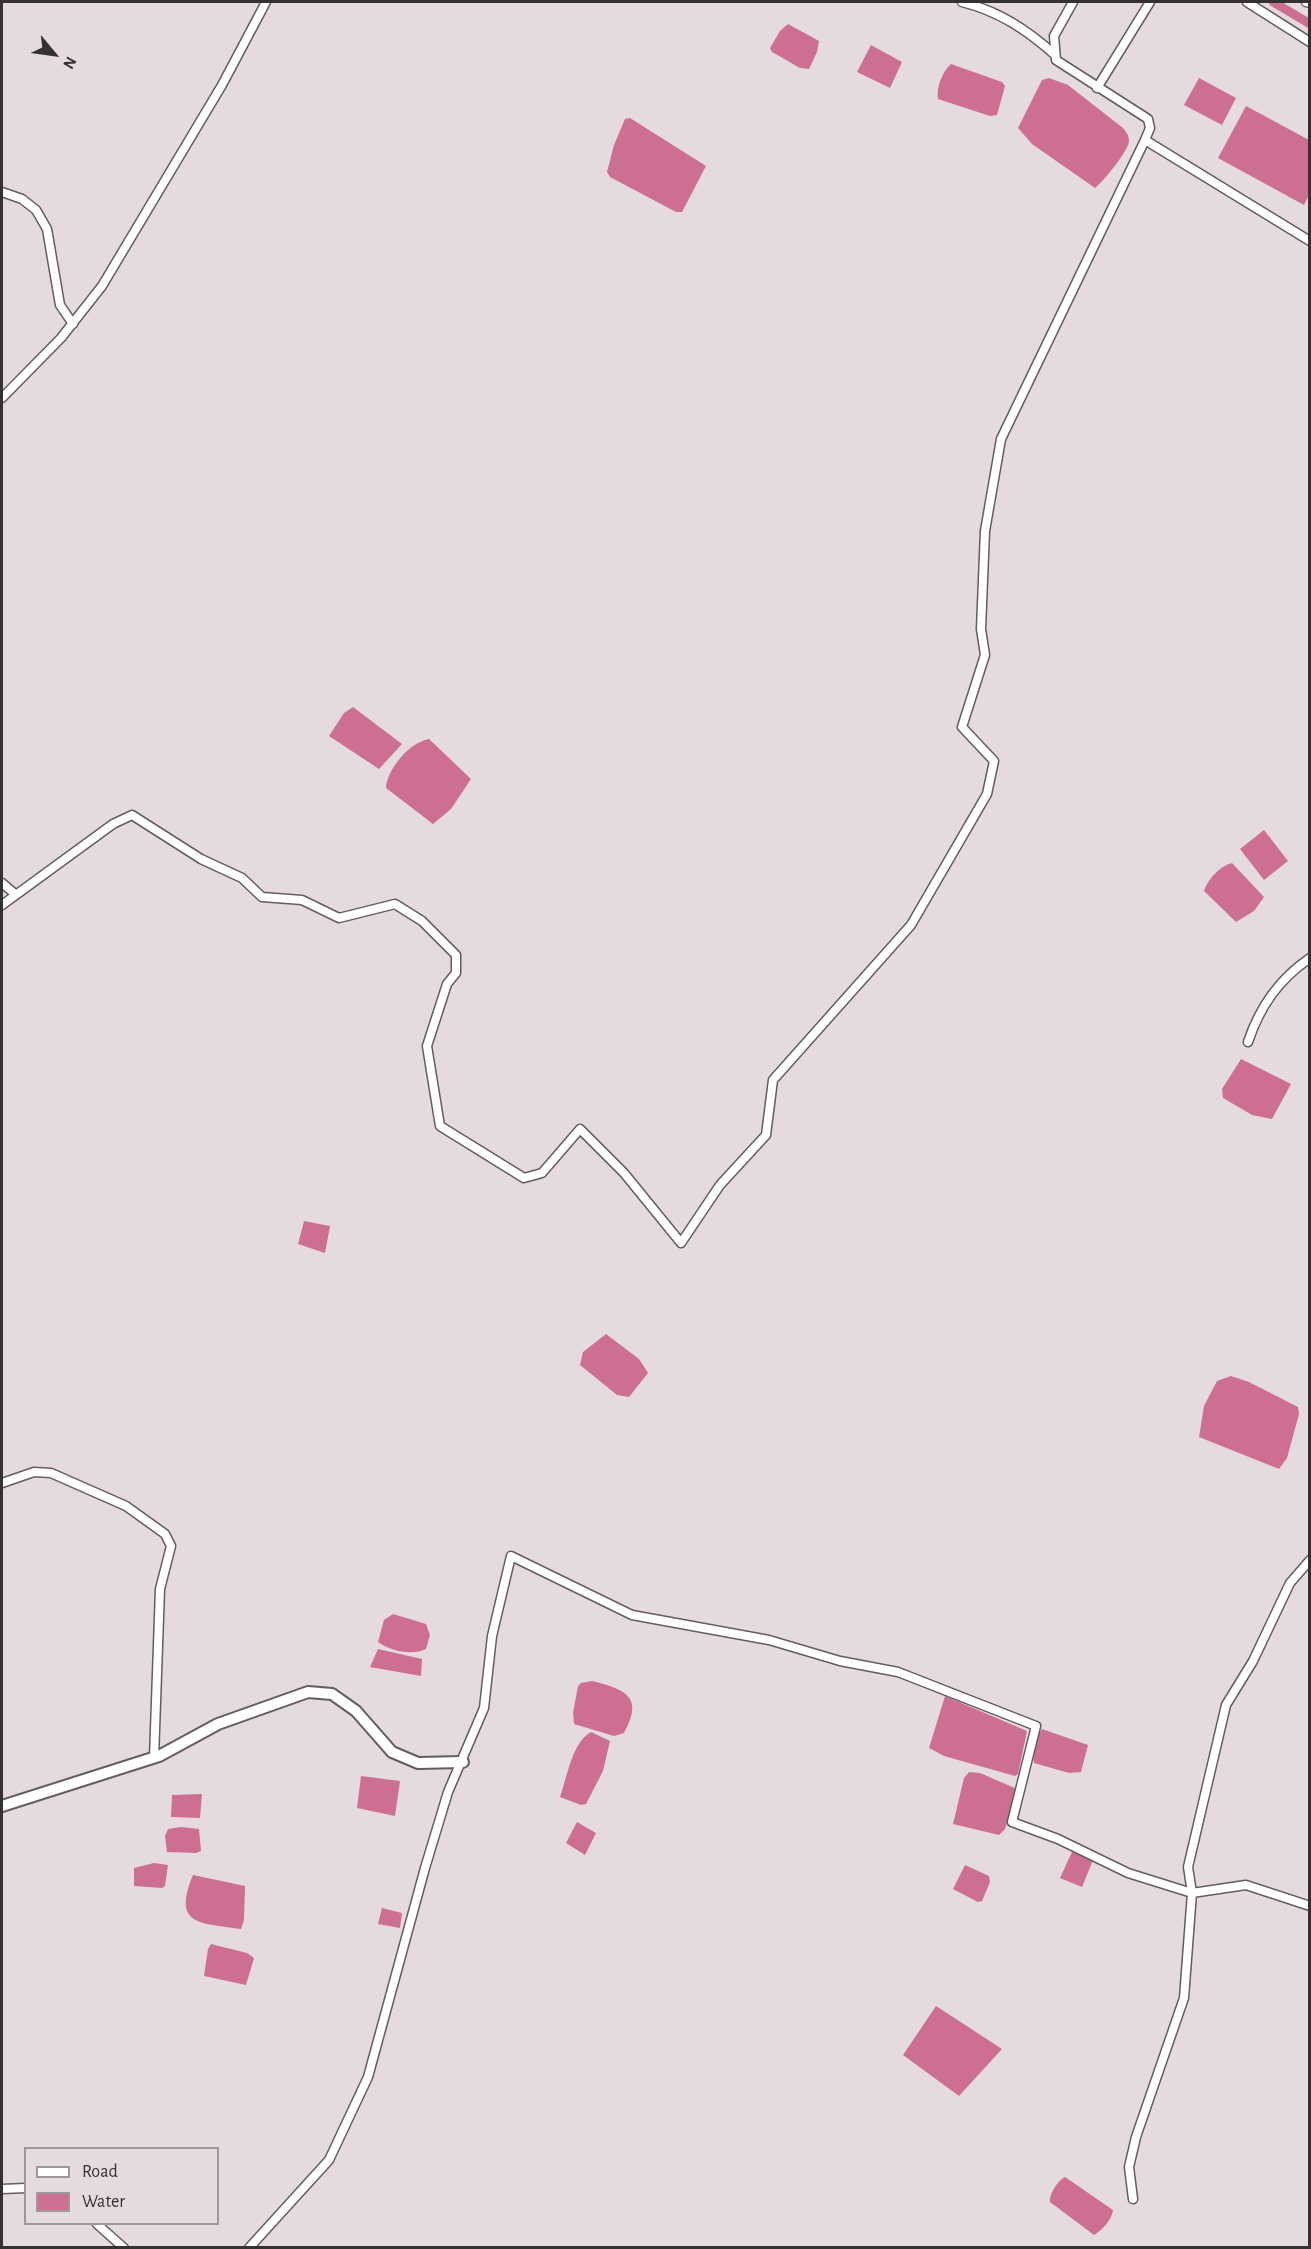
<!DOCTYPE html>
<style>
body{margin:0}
#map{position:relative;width:1311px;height:2249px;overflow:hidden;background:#e5dbde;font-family:"Alegreya Sans",sans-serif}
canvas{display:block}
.frame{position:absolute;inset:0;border:3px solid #353132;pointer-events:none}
.legend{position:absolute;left:24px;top:2147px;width:195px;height:78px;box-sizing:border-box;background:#e5dbde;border:2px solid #9f9799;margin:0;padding:8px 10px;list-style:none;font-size:18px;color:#353132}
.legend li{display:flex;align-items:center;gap:12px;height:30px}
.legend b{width:30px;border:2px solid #9f9799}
.north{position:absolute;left:24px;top:24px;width:60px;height:60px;-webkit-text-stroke:4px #e5dbde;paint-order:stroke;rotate:119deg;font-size:16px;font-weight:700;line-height:24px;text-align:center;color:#353132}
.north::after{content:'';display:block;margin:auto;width:21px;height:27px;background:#353132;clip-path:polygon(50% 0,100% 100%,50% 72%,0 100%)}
</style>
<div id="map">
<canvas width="1311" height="2249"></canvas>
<div class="frame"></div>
<ul class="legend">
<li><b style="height:8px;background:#fff"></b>Road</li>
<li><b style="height:16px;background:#cc6f93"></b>Water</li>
</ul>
<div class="north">N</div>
</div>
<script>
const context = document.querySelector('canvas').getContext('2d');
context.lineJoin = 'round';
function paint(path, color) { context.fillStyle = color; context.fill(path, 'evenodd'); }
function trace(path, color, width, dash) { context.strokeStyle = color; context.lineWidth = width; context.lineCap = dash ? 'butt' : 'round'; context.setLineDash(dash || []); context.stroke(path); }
paint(new Path2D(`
 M 788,24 L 819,41 L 817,52 L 809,69 L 800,68 L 772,52 L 770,48 L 780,31 Z
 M 871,45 L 902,62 L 890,88 L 857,72 Z
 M 951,64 L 1002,82 L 1005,86 L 997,115 L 990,116 L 938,99 C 936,88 942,72 951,64 Z
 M 1049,78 L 1068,85 L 1123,128 C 1126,132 1129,135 1129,141 C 1129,150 1103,182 1095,188 L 1032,144 L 1018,128 L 1042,80 Z
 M 1199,78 L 1236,98 L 1222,125 L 1184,105 Z
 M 1246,106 L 1309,140 L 1309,195 L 1304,205 L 1218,158 Z
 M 630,118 L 706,166 L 682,212 L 676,212 L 610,177 L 607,172 L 614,145 L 625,119 Z
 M 353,707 L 402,744 L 379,769 L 329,736 L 344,713 Z
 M 429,739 L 471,779 L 451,809 L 433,824 L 386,788 C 387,769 410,742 429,739 Z
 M 1264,830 L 1288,861 L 1264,880 L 1240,849 Z
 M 1232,863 L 1264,897 L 1254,911 L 1236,922 L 1204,891 C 1208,879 1220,866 1232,863 Z
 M 1241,1059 L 1291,1084 L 1272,1119 L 1252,1115 L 1223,1098 L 1222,1089 Z
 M 304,1221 L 330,1226 L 325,1253 L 298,1244 Z
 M 606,1334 L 639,1359 L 648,1373 L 629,1397 L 617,1395 L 580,1365 L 583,1352 Z
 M 1231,1376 L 1249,1382 L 1298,1407 L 1299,1414 L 1287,1458 L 1279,1469 L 1199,1437 L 1204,1406 L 1217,1381 Z
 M 393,1614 L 426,1624 L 430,1635 L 426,1649 C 412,1656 391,1651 378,1642 L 384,1620 Z
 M 378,1649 L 422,1659 L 421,1676 L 370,1667 Z
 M 592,1681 C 624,1689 645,1696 624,1733 L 614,1736 L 574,1724 L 573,1713 L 578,1686 L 581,1683 Z
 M 945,1696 L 1027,1731 L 1018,1774 L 1015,1776 L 944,1756 L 929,1748 Z
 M 1042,1729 L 1088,1745 L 1081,1772 L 1069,1773 L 1034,1763 C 1031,1753 1036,1737 1042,1729 Z
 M 591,1732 L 610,1741 L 603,1771 L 586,1804 L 581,1805 L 560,1797 C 567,1778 572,1742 591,1732 Z
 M 969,1772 L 980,1773 L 1017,1789 L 1005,1829 L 999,1835 L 953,1824 L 964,1778 Z
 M 361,1776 L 400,1781 L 395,1816 L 357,1808 Z
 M 202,1794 L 200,1818 L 171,1817 L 172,1795 Z
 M 577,1822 L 596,1833 L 585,1855 L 566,1843 Z
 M 181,1827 L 199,1829 L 201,1851 L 196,1853 L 167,1852 L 165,1836 L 168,1829 Z
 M 1072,1852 L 1093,1860 L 1082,1887 L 1060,1878 Z
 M 154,1863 L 168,1865 L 165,1886 L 162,1888 L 134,1886 L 134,1868 Z
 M 965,1865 L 989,1876 L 990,1882 L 982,1901 L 978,1902 L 953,1889 Z
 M 193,1875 L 245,1886 L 244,1920 L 241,1929 C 199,1923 172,1925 193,1875 Z
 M 382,1908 L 402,1913 L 400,1928 L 378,1924 Z
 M 211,1944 L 247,1953 L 254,1958 L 246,1985 L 204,1976 L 208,1949 Z
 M 936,2006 L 1002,2049 L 959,2096 L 903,2055 Z
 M 1065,2177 L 1113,2210 C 1112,2220 1102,2230 1094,2235 L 1050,2202 C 1049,2195 1057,2181 1065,2177 Z`), '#cc6f93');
trace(new Path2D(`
 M 1273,2 L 1310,24`), '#cc6f93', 9);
const minor = new Path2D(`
 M 962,2 C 998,11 1026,29 1054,54
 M 1073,2 L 1054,36 L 1056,60 L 1148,119 L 1150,128 L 1145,140
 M 1247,2 L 1310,42
 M 1306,2 L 1310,3
 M 1097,88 L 1150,2
 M 2,192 L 22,199 L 36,210 L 47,229 L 60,305 L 73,324
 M 2,398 L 61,338 L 102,286 L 222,85 L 266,2
 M 2,883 L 15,894
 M 2,905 L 113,824 L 132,815 L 201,859 L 242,878 L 262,897 L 302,900 L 339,918 L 395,904 L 422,921 L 456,955 L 456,973 L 447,984 L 427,1046 L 440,1126 L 524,1178 L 542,1173 L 580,1129 L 624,1173 L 681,1243 L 720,1185 L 766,1135 L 773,1080 L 911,925 L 987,794 L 994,761 L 962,727 L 985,655 L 981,629 L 985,531 L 1001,439 L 1145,140 L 1310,241
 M 1248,1042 C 1260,1006 1279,979 1310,958
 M 2,1483 L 34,1472 L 51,1473 L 126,1506 L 165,1534 L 171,1546 L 160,1589 L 154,1758
 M 2,2189 L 26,2188
 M 1133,2199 L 1129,2167 L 1136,2137 L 1184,1998 L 1192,1893 L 1188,1867 L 1226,1705 L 1253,1661 L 1290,1583 L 1310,1560
 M 97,2224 L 124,2248
 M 249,2248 L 329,2160 L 368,2077 L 425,1868 L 448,1792 L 484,1708 L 492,1636 L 511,1556 L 632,1615 L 769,1640 L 840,1661 L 898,1672 L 1036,1726 L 1012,1822 L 1058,1839 L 1128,1873 L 1192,1893 L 1246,1885 L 1310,1906`);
const tertiary = new Path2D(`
 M 2,1806 L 159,1756 L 218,1724 L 308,1692 L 332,1694 L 356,1711 L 392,1752 L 418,1763 L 463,1762`);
trace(minor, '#645c5e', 11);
trace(tertiary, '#645c5e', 14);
trace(minor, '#fff', 8);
trace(tertiary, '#fff', 10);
</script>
